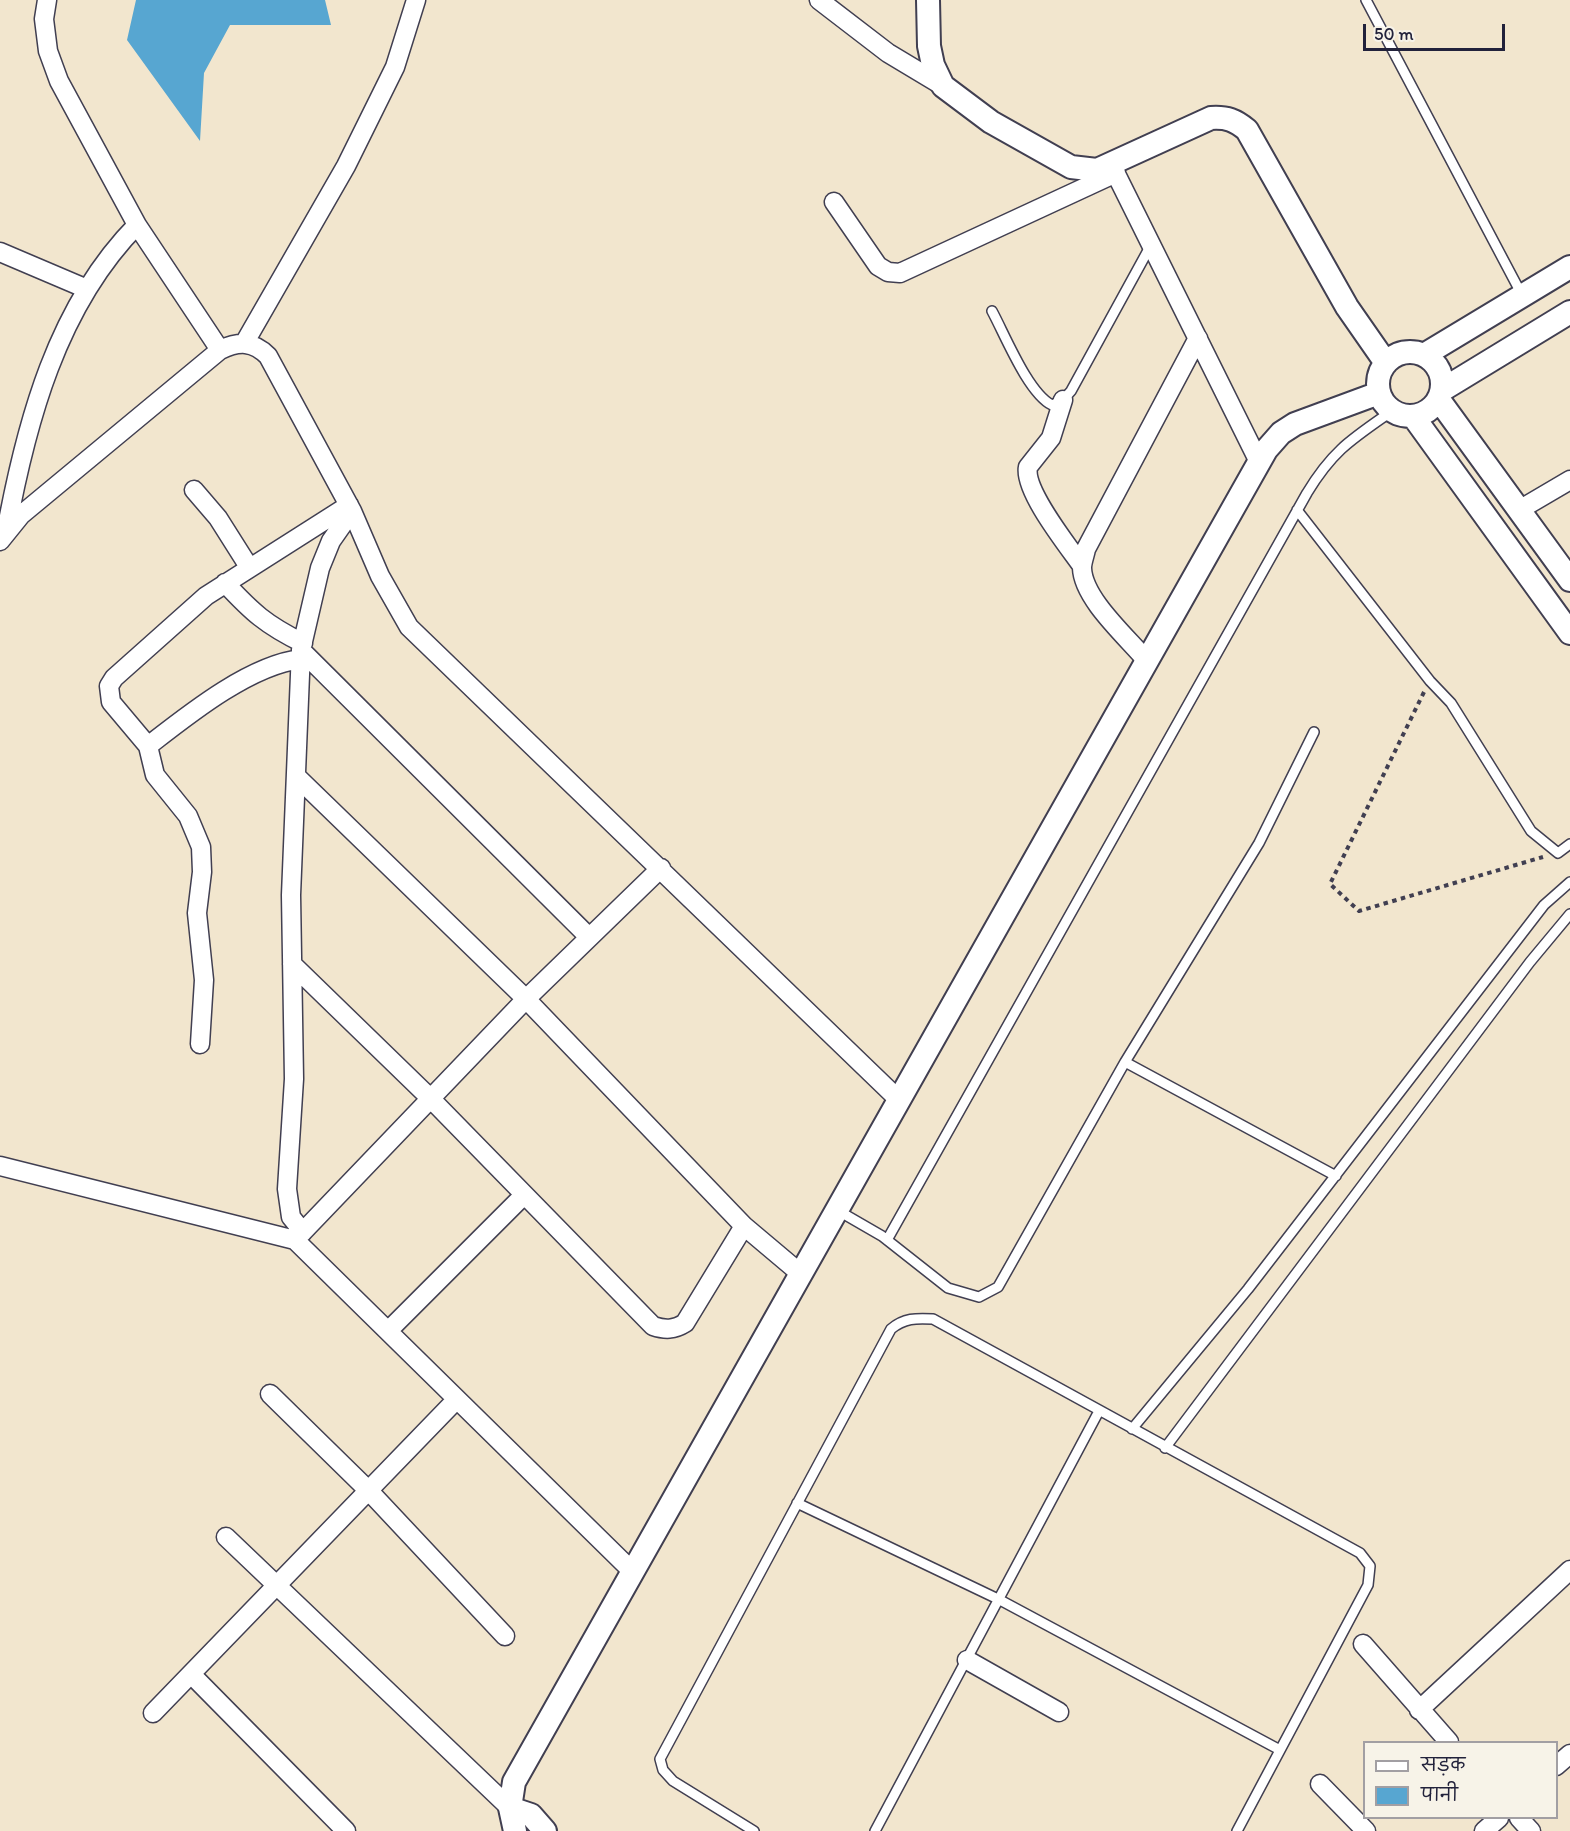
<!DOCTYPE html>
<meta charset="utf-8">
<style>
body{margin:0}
#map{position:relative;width:1570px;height:1831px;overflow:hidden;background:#f2e6ce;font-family:Itim,"Playpen Sans Deva",sans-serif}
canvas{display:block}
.legend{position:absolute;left:1363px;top:1741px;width:195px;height:78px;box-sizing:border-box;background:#f7f3e8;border:2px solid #a29fa3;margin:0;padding:8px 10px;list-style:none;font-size:18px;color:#22223b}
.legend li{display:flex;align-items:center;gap:12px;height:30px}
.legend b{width:30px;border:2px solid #a29fa3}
.scale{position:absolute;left:1363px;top:24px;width:142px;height:27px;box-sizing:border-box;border:3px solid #22223b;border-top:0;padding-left:8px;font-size:18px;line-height:21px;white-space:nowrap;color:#22223b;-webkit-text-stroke:4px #f7f3e8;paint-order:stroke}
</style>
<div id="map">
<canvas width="1570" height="1831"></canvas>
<ul class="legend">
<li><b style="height:8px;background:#fff"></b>सड़क</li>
<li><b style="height:16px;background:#57a6d1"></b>पानी</li>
</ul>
<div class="scale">50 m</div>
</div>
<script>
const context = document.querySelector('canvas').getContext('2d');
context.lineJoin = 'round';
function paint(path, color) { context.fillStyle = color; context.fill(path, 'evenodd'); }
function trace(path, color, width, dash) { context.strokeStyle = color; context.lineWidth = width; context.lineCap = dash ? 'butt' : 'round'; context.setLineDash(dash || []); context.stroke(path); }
paint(new Path2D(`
 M 136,0 L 325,0 L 331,25 L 230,25 L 204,73 L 200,141 L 127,40 Z`), '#57a6d1');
const service = new Path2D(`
 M 1366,0 L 1522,295
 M 992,311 C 1005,335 1028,393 1052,405 L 1063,400 L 1071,391 L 1151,245
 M 1297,510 L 1430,681 L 1451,703 L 1531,831 L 1558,853 L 1570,844
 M 1125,1062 L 1336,1176
 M 837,1210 L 882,1236 L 948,1288 L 979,1297 L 998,1287 L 1125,1062 L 1259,843 L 1314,732
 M 887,1240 L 1307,493 C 1333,450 1352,439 1392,411
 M 1132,1429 L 1248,1289 L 1544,905 L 1570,882
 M 1165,1448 L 1530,962 L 1570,914
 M 797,1503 L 1000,1600 L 1280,1750
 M 754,1831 L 673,1781 L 663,1770 L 660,1759 L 891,1329 C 904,1318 916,1318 933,1319 L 1360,1553 L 1370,1566 L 1368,1585 L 1237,1831
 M 875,1831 L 1099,1411`);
const minor = new Path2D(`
 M 47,0 L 44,19 L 48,51 L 59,81 L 137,225 L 220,350
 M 819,0 L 888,53 L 943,86
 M 1111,164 L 1259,462
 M 834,202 L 878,266 L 888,272 L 900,273 L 1116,173
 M 0,252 L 87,289
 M 245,342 L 346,166 L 395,67 L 416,0
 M 1063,400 L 1051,438 L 1028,467 C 1023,490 1068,546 1082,566
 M 194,490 L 218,518 L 249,567
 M 1519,510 L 1570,480
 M 6,532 C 26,423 57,306 137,225
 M 0,541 L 21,515 L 220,350 C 239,341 253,341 268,356 L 352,511 L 380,576 L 409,627 L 899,1100
 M 225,583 C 252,612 266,625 303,643
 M 301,650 L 589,937
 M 1147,661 C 1127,637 1083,599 1082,568 C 1082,562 1085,555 1086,549 L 1198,338
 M 148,746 C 189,714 250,665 301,659
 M 296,776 L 526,999 L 744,1226 L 801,1274
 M 292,964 L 430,1098 L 653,1326 C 665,1330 674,1330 685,1323 L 744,1226
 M 200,1044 L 204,980 L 197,913 L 202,872 L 201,847 L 188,816 L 155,775 L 148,746 L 111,702 L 109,686 L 114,678 L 206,596 L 349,505
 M 0,1166 L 295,1240 L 633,1572
 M 303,1232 L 291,1217 L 287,1189 L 294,1079 L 291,895 L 301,650 L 320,568 L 331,541 L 352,511
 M 295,1240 L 526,999 L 661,868
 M 388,1331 L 523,1196
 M 270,1394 L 369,1491 L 505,1636
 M 226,1537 L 510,1808
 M 1363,1644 L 1449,1742
 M 967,1660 L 1059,1712
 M 191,1674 L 346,1831
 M 1419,1710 L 1570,1570
 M 153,1713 L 457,1399
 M 1556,1766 L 1570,1754
 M 1320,1784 L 1366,1831
 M 1519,1818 L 1531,1831
 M 1484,1831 L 1499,1818`);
const tertiary = new Path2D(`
 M 928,0 L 929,46 L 933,65 L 943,86 L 991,122 L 1071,167 L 1097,170 L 1211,118 C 1227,117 1235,120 1247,130 L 1347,307 L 1386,363
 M1378 384a32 32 0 1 1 64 0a32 32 0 1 1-64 0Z
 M 1424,355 L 1570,267
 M 1442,390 L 1570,312
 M 1439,400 L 1570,580
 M 1413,416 L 1570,633
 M 510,1808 L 531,1815 L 545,1831
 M 515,1831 L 510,1808 L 514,1782 L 1266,450 L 1281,433 L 1295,424 L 1379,393`);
trace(service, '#413f51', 12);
trace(minor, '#413f51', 21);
trace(tertiary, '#413f51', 26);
trace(new Path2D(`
 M 1424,692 L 1330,884 L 1359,911 L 1543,857`), '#413f51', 4, [4.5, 4.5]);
trace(service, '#fff', 9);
trace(minor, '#fff', 18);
trace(tertiary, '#fff', 22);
</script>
